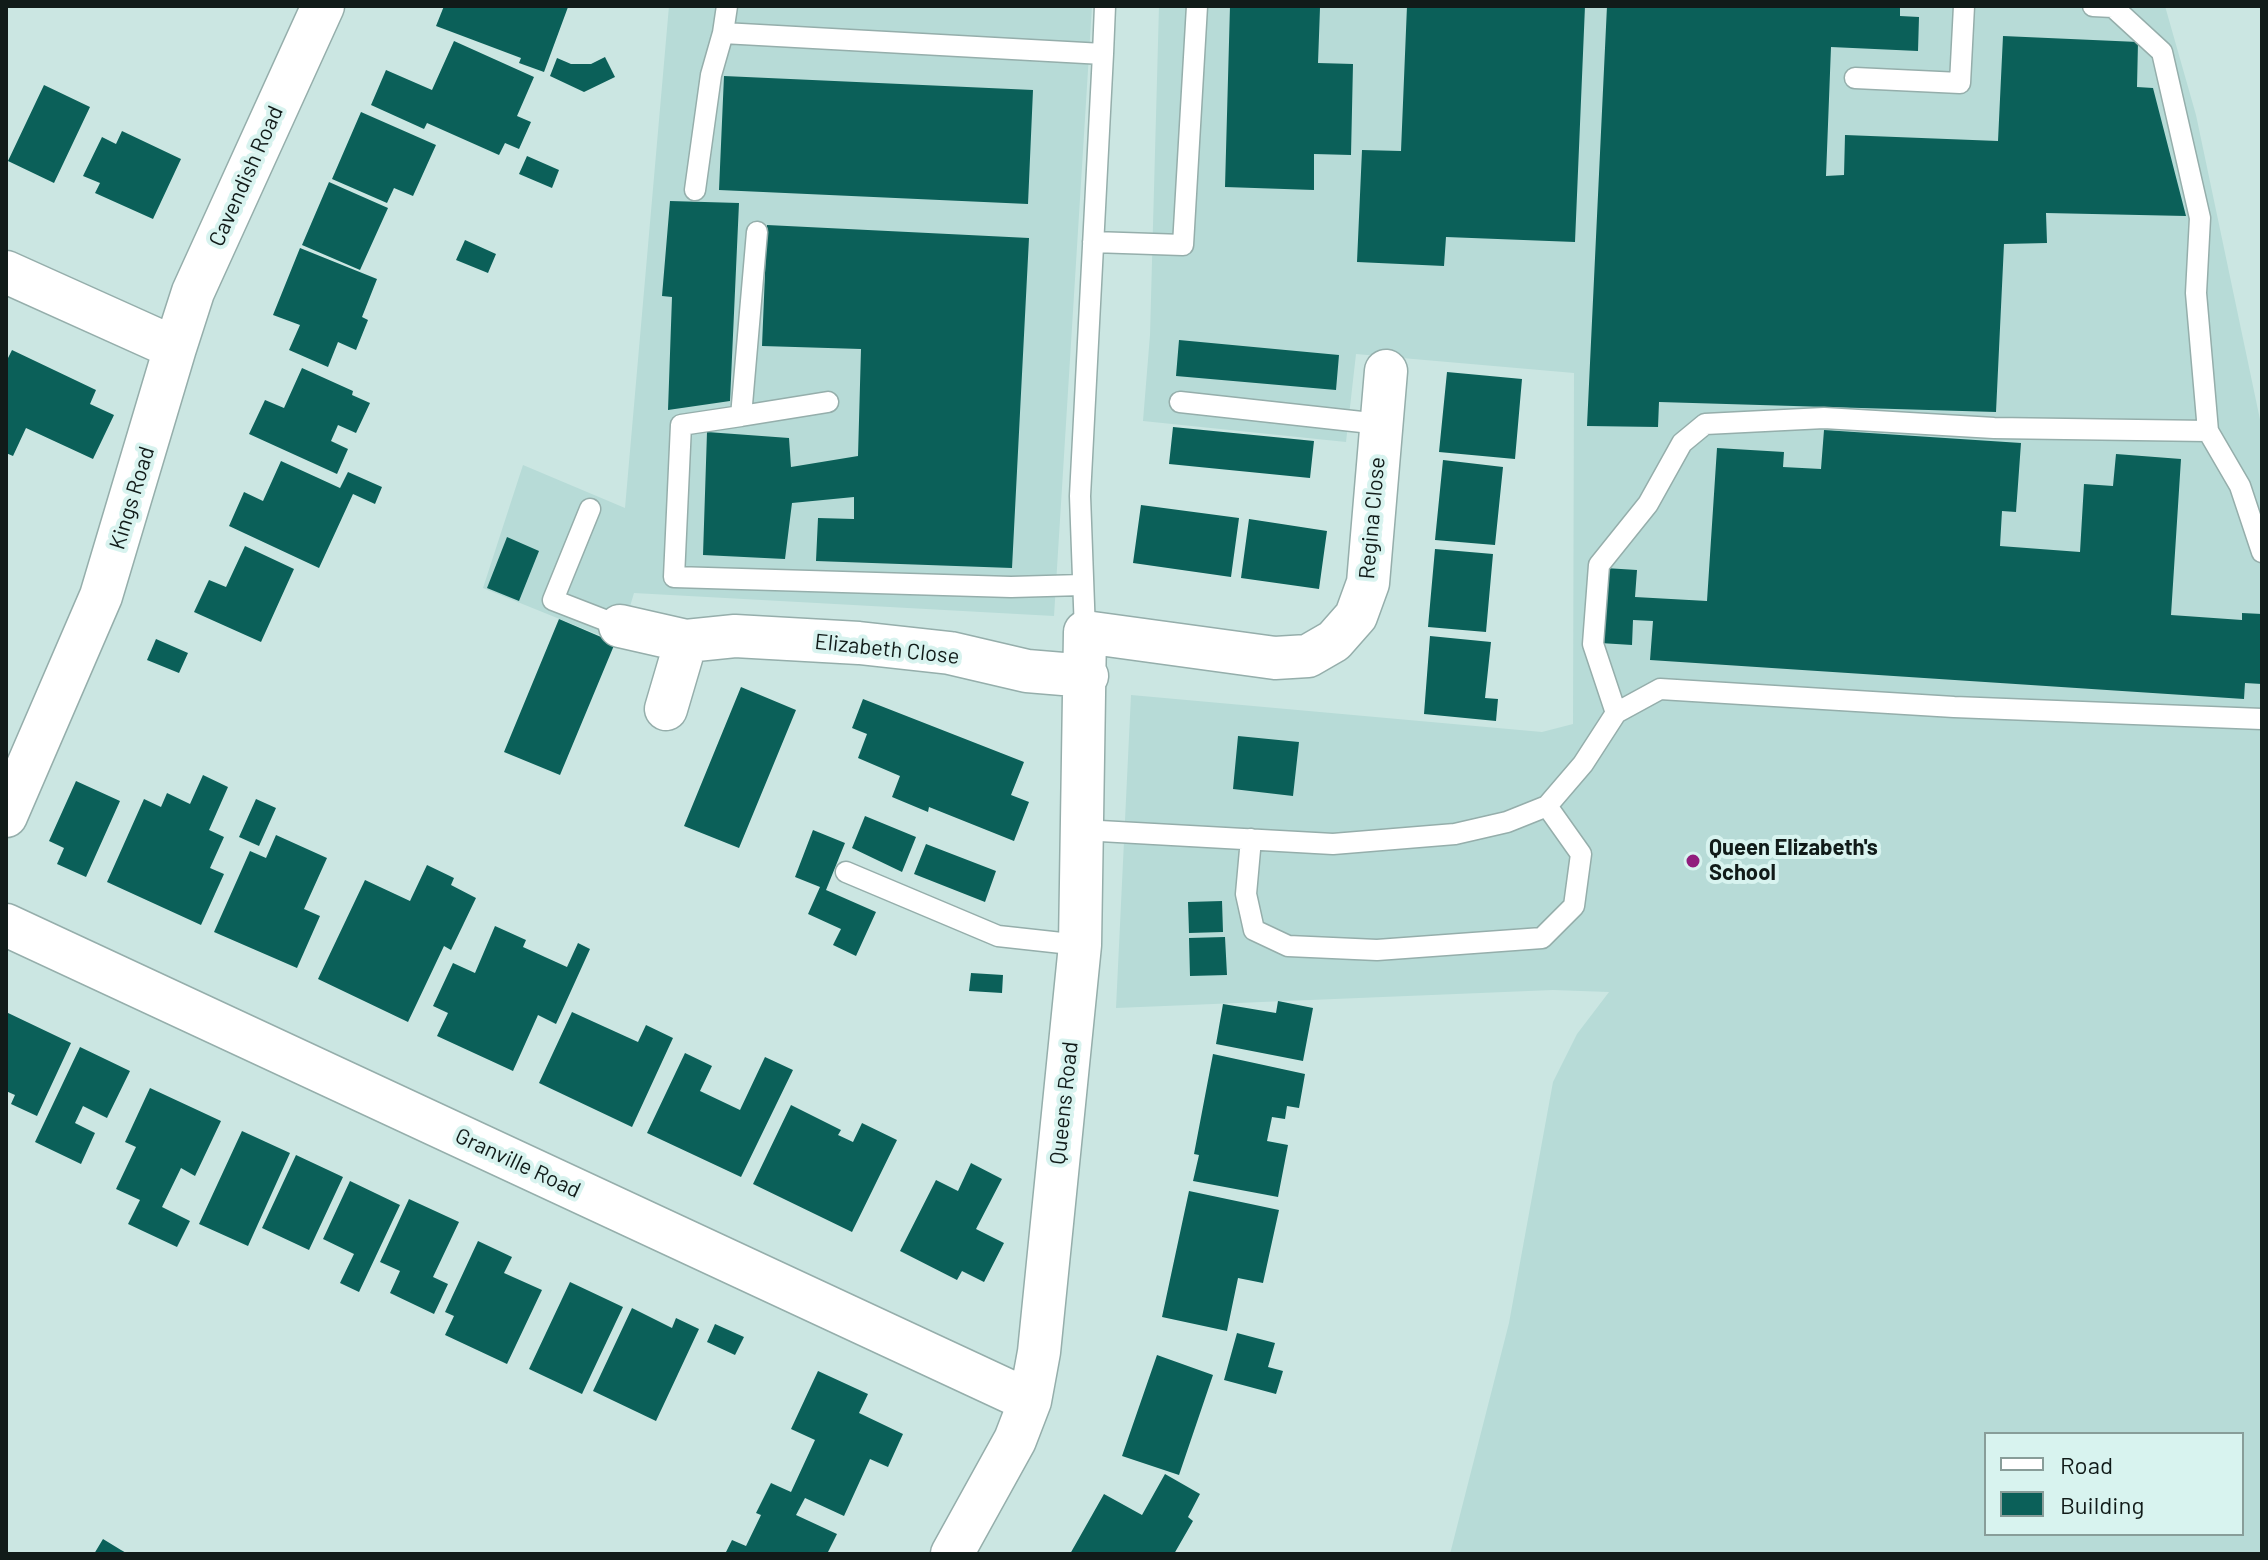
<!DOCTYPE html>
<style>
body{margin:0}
#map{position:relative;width:2268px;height:1560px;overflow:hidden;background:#cbe6e2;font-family:Barlow,sans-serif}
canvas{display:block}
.frame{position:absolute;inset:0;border:8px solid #111b19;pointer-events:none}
.legend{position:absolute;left:1984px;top:1432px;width:260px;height:104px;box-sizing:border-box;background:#d8f3ef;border:2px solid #889d99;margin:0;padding:10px 14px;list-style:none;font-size:24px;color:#111b19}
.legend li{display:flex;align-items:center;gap:16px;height:40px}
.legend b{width:40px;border:2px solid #889d99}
</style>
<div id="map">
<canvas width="2268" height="1560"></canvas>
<div class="frame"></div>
<ul class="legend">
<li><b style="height:10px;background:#fff"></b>Road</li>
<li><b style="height:22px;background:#0b6059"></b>Building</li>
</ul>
</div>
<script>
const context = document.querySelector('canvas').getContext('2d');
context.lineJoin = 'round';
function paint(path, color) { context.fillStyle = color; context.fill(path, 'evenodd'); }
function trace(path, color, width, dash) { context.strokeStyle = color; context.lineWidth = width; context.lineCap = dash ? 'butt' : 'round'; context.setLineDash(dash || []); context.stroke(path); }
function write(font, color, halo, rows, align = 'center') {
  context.font = font + ' Barlow,sans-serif'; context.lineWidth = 8; context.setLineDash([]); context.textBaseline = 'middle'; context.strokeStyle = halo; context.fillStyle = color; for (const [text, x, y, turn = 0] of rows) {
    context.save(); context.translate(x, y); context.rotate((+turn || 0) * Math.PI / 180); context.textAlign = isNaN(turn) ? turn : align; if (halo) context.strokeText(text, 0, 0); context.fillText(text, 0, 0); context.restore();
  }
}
paint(new Path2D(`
 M 669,6 L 1092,6 L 1054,616 L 634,593 L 619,643 L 483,588 L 523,465 L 625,508 Z
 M 1159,6 L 2165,6 L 2196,115 L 2262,429 L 2262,1554 L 1450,1554 L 1509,1323 L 1553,1082 L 1577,1034 L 1609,992 L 1553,990 L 1116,1008 L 1131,695 L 1542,732 L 1573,724 L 1574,373 L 1356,354 L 1346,442 L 1143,421 L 1150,335 ZM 1986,1434 L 2242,1434 L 2242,1534 L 1986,1534 Z`), '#b7dbd7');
paint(new Path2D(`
 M 444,6 L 566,6 L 568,7 L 544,72 L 519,63 L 521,58 L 436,26 Z
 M 1230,6 L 1320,8 L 1318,63 L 1353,64 L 1351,155 L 1314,154 L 1314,190 L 1225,187 Z
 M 1407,6 L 1585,6 L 1575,242 L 1446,237 L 1444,266 L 1357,262 L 1362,150 L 1401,151 Z
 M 1607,6 L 1900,6 L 1900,16 L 1919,17 L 1918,51 L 1831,47 L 1826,176 L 1844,175 L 1845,135 L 1998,141 L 2003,36 L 2138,42 L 2137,87 L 2153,88 L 2186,216 L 2046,213 L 2047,243 L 2004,244 L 1996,412 L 1659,402 L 1658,427 L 1587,426 Z
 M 454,41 L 534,77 L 517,116 L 531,122 L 519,149 L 505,143 L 499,155 L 427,123 L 424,129 L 371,105 L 386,70 L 432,90 Z
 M 605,57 L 615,77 L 584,92 L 550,76 L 557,58 L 571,64 L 591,64 Z
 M 724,76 L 1033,90 L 1028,204 L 719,190 Z
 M 44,85 L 90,107 L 54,183 L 8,161 Z
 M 361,112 L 436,145 L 413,196 L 394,188 L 387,203 L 332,179 Z
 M 122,131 L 181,159 L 153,219 L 95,193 L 100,183 L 83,176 L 102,137 L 116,144 Z
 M 527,156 L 559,170 L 552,188 L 519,174 Z
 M 329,182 L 388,208 L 360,270 L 302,245 Z
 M 670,201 L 739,203 L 730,401 L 668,410 L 672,297 L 662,296 Z
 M 767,225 L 1029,238 L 1012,568 L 816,561 L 818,518 L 854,519 L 854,497 L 792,503 L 785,559 L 703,555 L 707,432 L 789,438 L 791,467 L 858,456 L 861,349 L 762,346 Z
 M 465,240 L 496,254 L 488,273 L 456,260 Z
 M 300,248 L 377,279 L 362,317 L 368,320 L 356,350 L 338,342 L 328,367 L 289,350 L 300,325 L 273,315 Z
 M 1179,340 L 1339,355 L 1336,390 L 1176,376 Z
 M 12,350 L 96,390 L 90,404 L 114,415 L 93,459 L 26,428 L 13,456 L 6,453 L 6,362 Z
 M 302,368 L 353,391 L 352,395 L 370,403 L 356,433 L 338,425 L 331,441 L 348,449 L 337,474 L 249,434 L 265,400 L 284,408 Z
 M 1447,372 L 1522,379 L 1515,459 L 1439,452 Z
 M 1173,427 L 1314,441 L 1310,478 L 1169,464 Z
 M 1824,430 L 2021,443 L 2016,512 L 2002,511 L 2000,546 L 2080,552 L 2084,484 L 2113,486 L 2116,454 L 2181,459 L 2171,615 L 2242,620 L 2242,613 L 2262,614 L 2262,684 L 2245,683 L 2244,699 L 1650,660 L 1653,621 L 1633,620 L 1632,645 L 1600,643 L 1605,568 L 1637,570 L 1635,597 L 1707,601 L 1717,448 L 1784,452 L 1783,467 L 1821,469 Z
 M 1443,460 L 1503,467 L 1495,545 L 1435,540 Z
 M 281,461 L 340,488 L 348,472 L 382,487 L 375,504 L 353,494 L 319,568 L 229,526 L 244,492 L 263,501 Z
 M 1141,505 L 1239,518 L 1231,577 L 1133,563 Z
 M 1249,519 L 1327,531 L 1319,589 L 1241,578 Z
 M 507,537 L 539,551 L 519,601 L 487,588 Z
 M 245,546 L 294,569 L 261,642 L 194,612 L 209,580 L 226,587 Z
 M 1435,549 L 1493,554 L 1486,632 L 1428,627 Z
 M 559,619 L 615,643 L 560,775 L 504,752 Z
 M 1430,636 L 1491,642 L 1485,698 L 1498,699 L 1496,721 L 1424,714 Z
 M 156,639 L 188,653 L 179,673 L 147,660 Z
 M 741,687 L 796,710 L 739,848 L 684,826 Z
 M 863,699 L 1024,762 L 1011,795 L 1029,802 L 1014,841 L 929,807 L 928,812 L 892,797 L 900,776 L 858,758 L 867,734 L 852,728 Z
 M 1238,736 L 1299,742 L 1293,796 L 1233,789 Z
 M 203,775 L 228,787 L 209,830 L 224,837 L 210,868 L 224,874 L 201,925 L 107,882 L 144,799 L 161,807 L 167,793 L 190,804 Z
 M 76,781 L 120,801 L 86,877 L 57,864 L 64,848 L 49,841 Z
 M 256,799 L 276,808 L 259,846 L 239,837 Z
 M 865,816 L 916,837 L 902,872 L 852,848 Z
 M 813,830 L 845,843 L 826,890 L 876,912 L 856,956 L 833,945 L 841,929 L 808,914 L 820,887 L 795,877 Z
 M 276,835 L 327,858 L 304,909 L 320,916 L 297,968 L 214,932 L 250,851 L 266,858 Z
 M 926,844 L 996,871 L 985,902 L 914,874 Z
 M 427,865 L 454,878 L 451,885 L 476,898 L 451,950 L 444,946 L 408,1022 L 318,979 L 365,880 L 410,901 Z
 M 1222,901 L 1223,932 L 1189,933 L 1188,902 Z
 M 495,926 L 526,940 L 523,947 L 567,967 L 578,943 L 590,949 L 556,1024 L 538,1015 L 513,1071 L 437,1036 L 448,1013 L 433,1006 L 453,963 L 475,973 Z
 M 1225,937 L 1227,975 L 1190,976 L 1189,938 Z
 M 971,973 L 1003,975 L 1002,993 L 969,991 Z
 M 1278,1001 L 1313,1008 L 1303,1061 L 1216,1044 L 1223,1004 L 1276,1013 Z
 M 6,1012 L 71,1043 L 37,1116 L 11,1104 L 15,1095 L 6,1091 Z
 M 572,1012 L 638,1042 L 646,1025 L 673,1038 L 632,1127 L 539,1083 Z
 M 80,1047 L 130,1071 L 107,1118 L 83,1106 L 75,1123 L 95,1133 L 81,1164 L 35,1142 Z
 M 685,1053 L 712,1066 L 700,1091 L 740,1110 L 765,1057 L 793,1070 L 741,1177 L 647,1133 Z
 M 1213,1054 L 1305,1074 L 1299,1108 L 1287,1106 L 1285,1119 L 1272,1117 L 1267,1141 L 1288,1145 L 1278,1197 L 1193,1181 L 1199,1155 L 1194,1154 Z
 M 150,1088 L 221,1121 L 195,1176 L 181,1168 L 162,1207 L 190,1221 L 177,1247 L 128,1224 L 140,1200 L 116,1189 L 136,1147 L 125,1142 Z
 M 791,1105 L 841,1130 L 838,1135 L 853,1142 L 862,1123 L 897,1140 L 852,1232 L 753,1184 Z
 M 242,1131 L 290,1153 L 248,1246 L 199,1224 Z
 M 296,1155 L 343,1177 L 309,1250 L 262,1228 Z
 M 971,1163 L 1002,1179 L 976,1229 L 1004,1243 L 984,1282 L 962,1271 L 957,1280 L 900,1251 L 936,1180 L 958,1191 Z
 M 350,1181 L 400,1205 L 359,1292 L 340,1283 L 354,1254 L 323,1239 Z
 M 1189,1191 L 1279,1210 L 1263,1283 L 1238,1278 L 1227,1331 L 1162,1317 Z
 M 409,1199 L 459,1222 L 433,1277 L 448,1284 L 434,1314 L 390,1293 L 400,1271 L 380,1262 Z
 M 478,1241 L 512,1257 L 504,1273 L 542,1290 L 507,1364 L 445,1335 L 454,1316 L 445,1312 Z
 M 570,1282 L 623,1307 L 582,1394 L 529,1369 Z
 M 632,1308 L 672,1328 L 676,1318 L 699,1329 L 656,1421 L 593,1391 Z
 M 715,1324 L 744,1337 L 735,1355 L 707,1342 Z
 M 1237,1333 L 1275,1343 L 1268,1367 L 1283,1371 L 1276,1394 L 1224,1380 Z
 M 1157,1355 L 1213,1375 L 1179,1475 L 1122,1456 Z
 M 818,1371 L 868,1394 L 859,1413 L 903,1434 L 888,1467 L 870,1459 L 844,1516 L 805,1498 L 796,1515 L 837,1534 L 827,1554 L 725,1554 L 732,1540 L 746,1546 L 761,1515 L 756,1513 L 771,1483 L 791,1492 L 815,1440 L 791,1429 Z
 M 1165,1474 L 1200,1494 L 1188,1517 L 1193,1521 L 1174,1554 L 1070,1554 L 1104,1494 L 1142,1515 Z
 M 103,1539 L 121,1550 L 128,1554 L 94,1554 Z`), '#0b6059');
const service = new Path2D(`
 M 2093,6 L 2113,7 L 2162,52 L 2200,218 L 2196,293 L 2208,431 L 2240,486 L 2262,552
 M 723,33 L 727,6
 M 1103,54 L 1105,6
 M 1855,78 L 1960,83 L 1964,6
 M 695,190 L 711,75 L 723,33 L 1103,54 L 1080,496 L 1085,632
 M 757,232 L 741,416 L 681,425 L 674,577 L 1011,587 L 1082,585
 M 1093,242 L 1183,245 L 1197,6
 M 1180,402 L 1380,424
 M 741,416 L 828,402
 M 590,509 L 553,600 L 620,626
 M 1616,713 L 1593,644 L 1599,565 L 1648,504 L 1682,443 L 1705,424 L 1824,418 L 1994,428 L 2208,431
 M 1082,830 L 1333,844 L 1455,834 L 1507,822 L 1547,806 L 1583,764 L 1616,713 L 1660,689 L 1954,707 L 2262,719
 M 1251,839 L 1246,894 L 1254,930 L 1288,946 L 1377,950 L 1542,938 L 1574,906 L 1581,854 L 1547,806
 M 846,872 L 998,936 L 1080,945`);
const minor = new Path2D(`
 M 6,272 L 175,348 L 101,596 L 6,816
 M 175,348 L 193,292 L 323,6
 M 620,626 L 686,641
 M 666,709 L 686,641 L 735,636 L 859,643 L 950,653 L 1027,671 L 1087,676
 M 6,925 L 1030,1401
 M 952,1554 L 1015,1440 L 1030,1401 L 1039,1352 L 1080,945 L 1085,632 L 1275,658 L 1308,656 L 1334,641 L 1356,616 L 1368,583 L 1386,371`);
trace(service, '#95aeab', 23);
trace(minor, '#95aeab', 45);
trace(service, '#fff', 20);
trace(minor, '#fff', 42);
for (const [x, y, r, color] of [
 [1693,861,8,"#911d7d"]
]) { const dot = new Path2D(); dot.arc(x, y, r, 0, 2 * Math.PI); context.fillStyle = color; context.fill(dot); trace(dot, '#d8f3ef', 3); }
write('22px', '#111b19', '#d8f3ef', [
 ["Cavendish Road",246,176,-66],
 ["Kings Road",132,498,-73],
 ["Regina Close",1372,518,-85],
 ["Elizabeth Close",887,649,6],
 ["Queens Road",1064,1103,-84],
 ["Granville Road",518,1163,25]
]);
write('bold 22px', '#111b19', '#d8f3ef', [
 ["Queen Elizabeth's",1709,848],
 ["School",1709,873]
], 'left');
</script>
